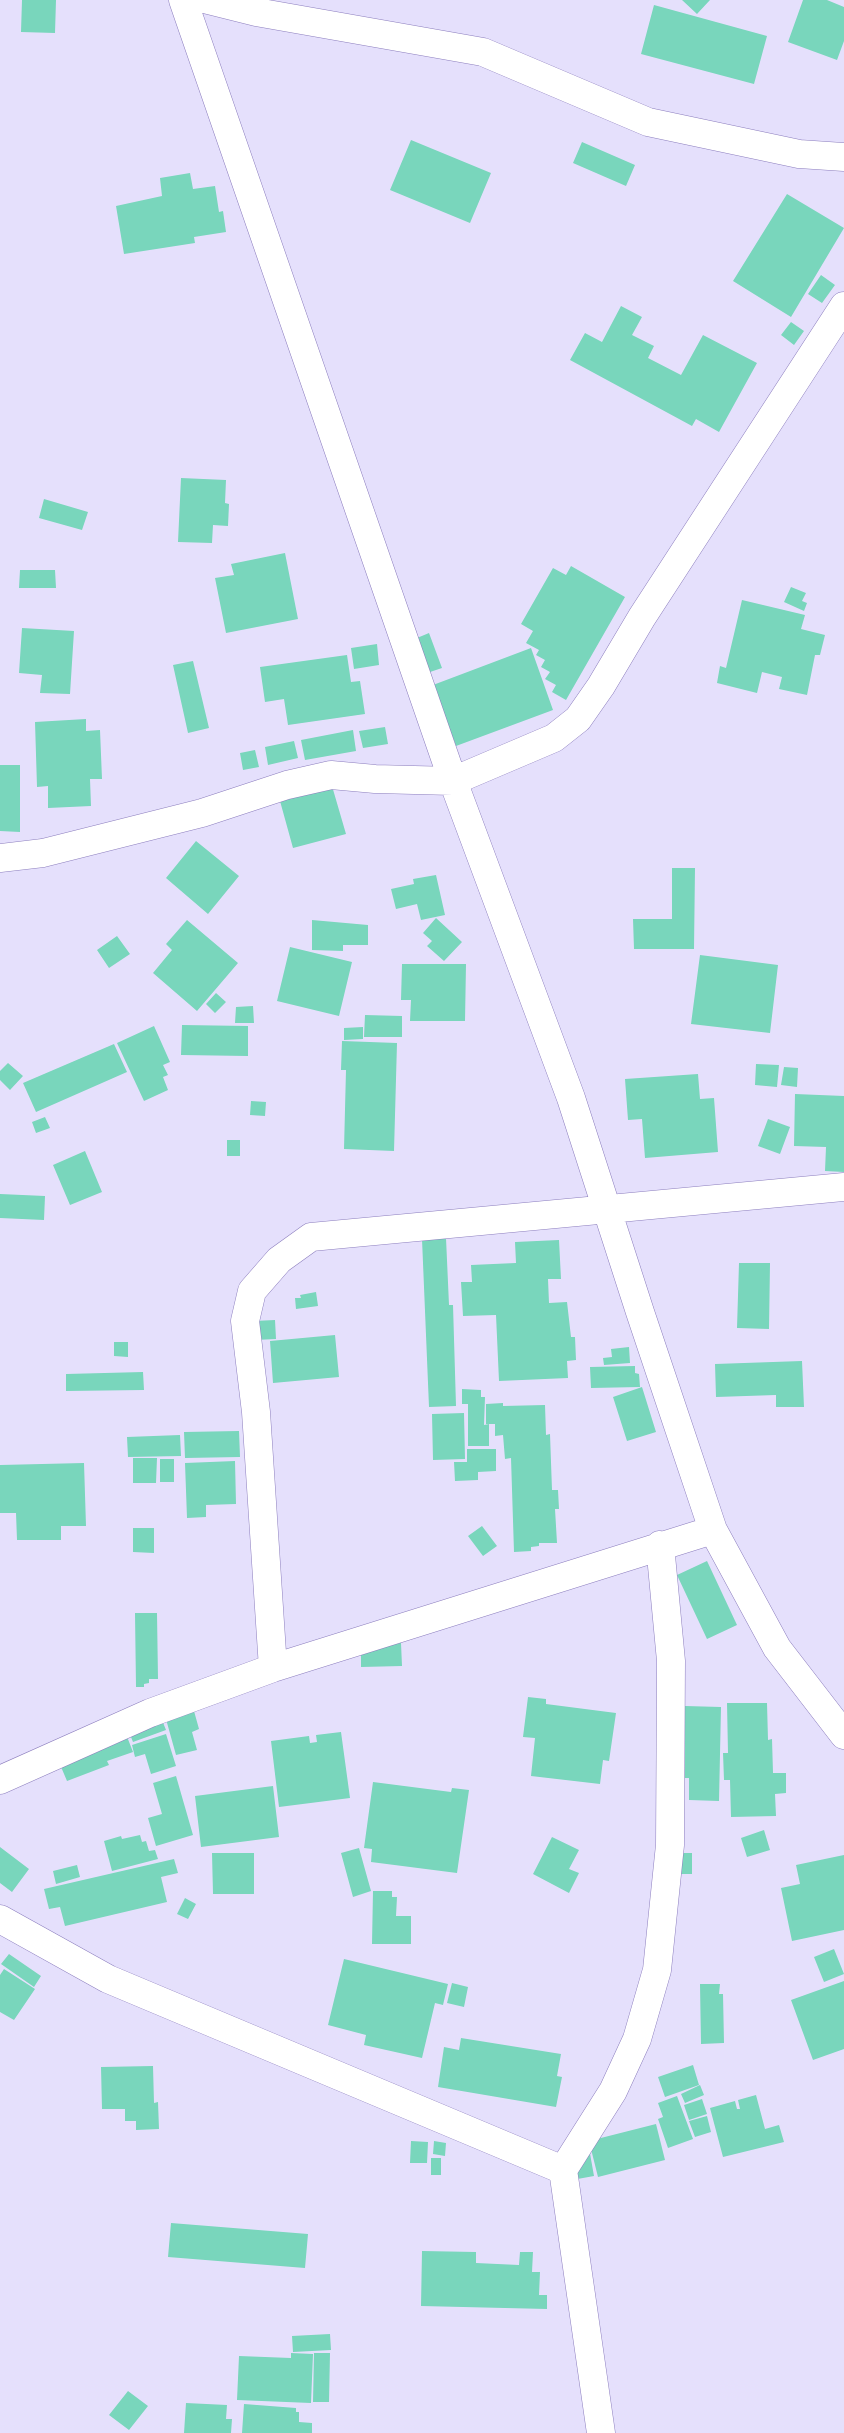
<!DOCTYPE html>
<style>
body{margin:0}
canvas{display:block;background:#e5e0fc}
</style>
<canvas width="844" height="2433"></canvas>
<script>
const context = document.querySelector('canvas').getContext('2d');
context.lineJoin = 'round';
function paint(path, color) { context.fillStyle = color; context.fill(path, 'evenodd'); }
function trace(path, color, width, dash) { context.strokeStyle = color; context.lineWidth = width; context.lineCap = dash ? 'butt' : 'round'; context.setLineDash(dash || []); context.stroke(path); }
paint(new Path2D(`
 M 22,0 L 56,0 L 55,33 L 21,32 Z
 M 682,0 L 710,0 L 697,14 Z
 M 803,0 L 827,0 L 844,7 L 844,41 L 837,60 L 788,42 Z
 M 654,5 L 767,36 L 754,84 L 641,54 Z
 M 411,140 L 491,173 L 470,223 L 390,190 Z
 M 582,142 L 635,165 L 626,186 L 573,163 Z
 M 190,173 L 193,189 L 215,186 L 219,212 L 223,211 L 226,232 L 194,237 L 195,243 L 124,254 L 116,206 L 162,196 L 160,178 Z
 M 787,194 L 844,228 L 791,317 L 733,281 Z
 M 821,275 L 835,285 L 822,303 L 808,294 Z
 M 621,306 L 642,317 L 632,335 L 654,346 L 648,358 L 681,375 L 703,335 L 757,363 L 719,432 L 696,419 L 692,426 L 570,360 L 585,333 L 602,342 Z
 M 791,322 L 804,331 L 794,345 L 781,335 Z
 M 181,478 L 226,480 L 225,503 L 229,504 L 228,526 L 213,525 L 212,543 L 178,542 Z
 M 44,499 L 88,512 L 82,530 L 39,518 Z
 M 285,553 L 298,619 L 226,633 L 215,578 L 234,575 L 231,564 Z
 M 571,566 L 625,597 L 566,700 L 552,692 L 556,685 L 545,679 L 550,672 L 541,667 L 545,660 L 536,655 L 539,650 L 526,643 L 533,631 L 521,624 L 553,568 L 566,575 Z
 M 20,570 L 55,570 L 56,588 L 19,588 Z
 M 791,587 L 806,593 L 802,601 L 807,603 L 804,611 L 784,602 Z
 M 742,600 L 805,615 L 801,629 L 825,635 L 820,655 L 815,655 L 807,695 L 779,689 L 782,677 L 762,672 L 757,693 L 717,683 L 720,666 L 726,668 Z
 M 22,628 L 74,631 L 70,694 L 40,693 L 42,675 L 19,673 Z
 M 429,633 L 442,668 L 430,672 L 417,638 Z
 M 377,644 L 379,665 L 354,669 L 351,648 Z
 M 531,648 L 553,710 L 456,746 L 433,685 Z
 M 347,655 L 351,682 L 360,681 L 365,714 L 288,725 L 284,699 L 265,702 L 260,667 Z
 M 193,661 L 209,728 L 188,733 L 173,665 Z
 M 86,719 L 86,731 L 100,730 L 102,779 L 90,779 L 91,806 L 48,808 L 48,786 L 37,787 L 35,722 Z
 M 385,727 L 388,744 L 363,748 L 359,731 Z
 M 353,730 L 356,751 L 305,760 L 301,740 Z
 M 294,741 L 298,758 L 268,765 L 265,747 Z
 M 255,750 L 259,767 L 243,770 L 240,753 Z
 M 0,765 L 20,765 L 20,832 L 0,831 Z
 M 332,786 L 346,834 L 293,848 L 280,801 Z
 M 196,841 L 239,876 L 208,914 L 166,878 Z
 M 672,868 L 695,868 L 694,949 L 634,949 L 633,919 L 672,919 Z
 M 436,875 L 445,915 L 421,920 L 417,904 L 396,909 L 391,889 L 414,884 L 413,879 Z
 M 436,918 L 462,942 L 444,961 L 427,946 L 432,941 L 423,933 Z
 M 187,920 L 238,963 L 197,1011 L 153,973 L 172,950 L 166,944 Z
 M 312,920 L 368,925 L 368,945 L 343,945 L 343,951 L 312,950 Z
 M 117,936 L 130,954 L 109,968 L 97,950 Z
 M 290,947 L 352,962 L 339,1016 L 277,1001 Z
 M 700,955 L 778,965 L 770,1033 L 691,1024 Z
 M 402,964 L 466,964 L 465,1021 L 410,1021 L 411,1000 L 401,1000 Z
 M 216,993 L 226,1002 L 215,1013 L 206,1004 Z
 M 253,1006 L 254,1023 L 235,1023 L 236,1007 Z
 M 365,1015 L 402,1016 L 402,1037 L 364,1037 Z
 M 182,1025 L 248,1026 L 248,1056 L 181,1055 Z
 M 154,1026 L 170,1062 L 163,1065 L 168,1075 L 163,1077 L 168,1090 L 144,1101 L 117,1043 Z
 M 363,1027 L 363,1039 L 344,1040 L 344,1028 Z
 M 342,1041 L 397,1043 L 394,1151 L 344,1149 L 346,1070 L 341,1070 Z
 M 114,1044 L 127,1072 L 36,1112 L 23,1083 Z
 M 8,1063 L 23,1076 L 10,1090 L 0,1080 L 0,1071 Z
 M 756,1064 L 779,1065 L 777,1087 L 755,1085 Z
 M 784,1067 L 798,1068 L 797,1087 L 781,1085 Z
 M 698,1074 L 700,1099 L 714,1098 L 718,1152 L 645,1158 L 642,1119 L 628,1120 L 625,1079 Z
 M 795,1094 L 844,1096 L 844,1172 L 825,1171 L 826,1147 L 794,1146 Z
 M 251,1101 L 266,1102 L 265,1116 L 250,1115 Z
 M 45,1117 L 50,1128 L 36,1133 L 32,1122 Z
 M 768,1119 L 790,1127 L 780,1154 L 758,1146 Z
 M 227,1140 L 240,1140 L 240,1156 L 227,1156 Z
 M 85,1151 L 102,1192 L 70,1205 L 53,1165 Z
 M 0,1194 L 45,1196 L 44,1220 L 0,1218 Z
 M 446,1238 L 449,1305 L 453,1305 L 456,1406 L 429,1407 L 422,1239 Z
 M 559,1240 L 561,1279 L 548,1279 L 549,1303 L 567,1302 L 571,1337 L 575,1337 L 576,1360 L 567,1361 L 568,1378 L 499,1381 L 496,1315 L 463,1316 L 461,1282 L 472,1282 L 471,1265 L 516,1263 L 515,1242 Z
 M 739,1263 L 770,1263 L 769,1329 L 737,1328 Z
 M 316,1292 L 318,1306 L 296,1309 L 295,1298 L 301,1298 L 300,1295 Z
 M 275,1320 L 276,1339 L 255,1340 L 254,1321 Z
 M 335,1335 L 339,1377 L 273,1383 L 270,1341 Z
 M 114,1342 L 128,1342 L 128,1357 L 114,1356 Z
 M 629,1347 L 630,1363 L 604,1365 L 603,1358 L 612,1357 L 611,1349 Z
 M 802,1361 L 804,1407 L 776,1407 L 776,1395 L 716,1397 L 715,1364 Z
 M 635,1366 L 635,1373 L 639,1374 L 640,1387 L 591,1388 L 590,1367 Z
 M 143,1372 L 144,1390 L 66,1391 L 66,1374 Z
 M 642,1387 L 656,1432 L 627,1441 L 613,1397 Z
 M 462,1389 L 481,1390 L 481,1397 L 485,1397 L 484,1425 L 489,1424 L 489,1446 L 468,1446 L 468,1404 L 462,1404 Z
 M 503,1403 L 503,1406 L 545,1405 L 546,1435 L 550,1434 L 552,1490 L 558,1490 L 559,1509 L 555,1509 L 557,1543 L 539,1543 L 539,1546 L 531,1547 L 531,1551 L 514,1552 L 511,1458 L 505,1459 L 503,1435 L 495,1436 L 495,1424 L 486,1424 L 486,1404 Z
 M 464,1413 L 465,1459 L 433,1460 L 432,1414 Z
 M 239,1431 L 240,1457 L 185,1458 L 184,1432 Z
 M 180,1435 L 181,1456 L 128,1457 L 127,1437 Z
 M 467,1449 L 496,1449 L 496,1471 L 478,1472 L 478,1480 L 455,1481 L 454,1462 L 467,1462 Z
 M 133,1458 L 157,1458 L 156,1483 L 133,1483 Z
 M 160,1459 L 174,1459 L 174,1482 L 160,1482 Z
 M 235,1461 L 236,1504 L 206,1505 L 206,1517 L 187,1518 L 185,1463 Z
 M 84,1463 L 86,1526 L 61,1526 L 61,1540 L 17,1540 L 16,1513 L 0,1513 L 0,1465 Z
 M 482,1526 L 497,1546 L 483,1556 L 468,1536 Z
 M 133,1528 L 154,1528 L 154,1553 L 133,1552 Z
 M 707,1561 L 737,1625 L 707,1639 L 677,1575 Z
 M 135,1613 L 157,1613 L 158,1679 L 149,1679 L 149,1683 L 144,1684 L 144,1687 L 136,1687 Z
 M 401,1643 L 402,1666 L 361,1667 L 361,1645 Z
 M 528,1697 L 546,1699 L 546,1704 L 616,1713 L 609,1761 L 603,1760 L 600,1784 L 531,1776 L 535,1738 L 523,1737 Z
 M 727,1703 L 767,1703 L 768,1740 L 772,1739 L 773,1773 L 786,1773 L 786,1793 L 775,1794 L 776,1816 L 731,1817 L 730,1780 L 724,1780 L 723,1753 L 728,1753 Z
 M 685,1706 L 721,1707 L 719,1801 L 689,1800 L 689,1778 L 684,1778 Z
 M 194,1711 L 199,1729 L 192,1732 L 197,1750 L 176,1755 L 164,1712 Z
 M 160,1715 L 166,1730 L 133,1742 L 127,1727 Z
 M 124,1729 L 133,1752 L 107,1761 L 109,1765 L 67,1781 L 56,1755 Z
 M 341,1732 L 350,1798 L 279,1807 L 271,1741 L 309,1736 L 310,1743 L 317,1742 L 316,1735 Z
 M 166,1734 L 176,1766 L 151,1774 L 145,1754 L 135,1757 L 132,1745 Z
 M 176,1776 L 193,1835 L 156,1846 L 148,1818 L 162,1814 L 153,1783 Z
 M 373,1782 L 451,1792 L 452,1788 L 469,1790 L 457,1873 L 371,1862 L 372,1849 L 364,1848 Z
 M 273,1786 L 279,1837 L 201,1847 L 195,1796 Z
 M 764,1830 L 770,1850 L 747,1857 L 741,1838 Z
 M 140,1835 L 142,1842 L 146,1841 L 149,1851 L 155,1850 L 158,1859 L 112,1871 L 104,1841 L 121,1836 L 122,1839 Z
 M 552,1837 L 579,1850 L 569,1869 L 579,1873 L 569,1893 L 533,1874 Z
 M 0,1847 L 29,1869 L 12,1892 L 0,1883 Z
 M 359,1848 L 371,1891 L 353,1897 L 341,1853 Z
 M 212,1853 L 254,1853 L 254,1894 L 213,1894 Z
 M 679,1853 L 692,1853 L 692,1874 L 678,1874 Z
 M 844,1855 L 844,1930 L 792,1941 L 781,1888 L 800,1884 L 796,1865 Z
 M 174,1859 L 178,1873 L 161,1877 L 167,1902 L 65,1926 L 60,1907 L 49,1909 L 44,1889 Z
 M 77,1865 L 80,1877 L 56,1884 L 53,1871 Z
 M 373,1891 L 392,1891 L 392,1897 L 397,1897 L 396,1916 L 411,1916 L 411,1944 L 372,1944 Z
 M 185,1898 L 196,1904 L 188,1919 L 177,1914 Z
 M 834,1949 L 844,1974 L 824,1982 L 814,1957 Z
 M 9,1954 L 41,1976 L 34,1987 L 1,1964 Z
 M 344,1959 L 448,1984 L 443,2005 L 435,2003 L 422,2058 L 364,2045 L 366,2035 L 328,2025 Z
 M 4,1969 L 35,1989 L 14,2020 L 0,2012 L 0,1975 Z
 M 844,1981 L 844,2049 L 813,2060 L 791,2000 Z
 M 452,1983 L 468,1987 L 464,2007 L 447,2003 Z
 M 700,1984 L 720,1984 L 719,1994 L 723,1994 L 724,2043 L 701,2044 Z
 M 461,2038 L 561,2054 L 557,2076 L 562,2077 L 556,2107 L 438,2087 L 444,2047 L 459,2050 Z
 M 693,2065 L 699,2085 L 665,2097 L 658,2077 Z
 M 153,2066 L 154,2103 L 158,2102 L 159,2129 L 136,2130 L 136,2121 L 125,2121 L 125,2109 L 102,2109 L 101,2067 Z
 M 700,2085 L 704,2095 L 685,2103 L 681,2094 Z
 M 756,2095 L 765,2129 L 779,2125 L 784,2142 L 723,2157 L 710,2108 L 735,2101 L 737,2109 L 740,2109 L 738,2100 Z
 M 677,2096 L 693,2139 L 668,2148 L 658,2119 L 663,2117 L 658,2103 Z
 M 702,2099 L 707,2114 L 689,2120 L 684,2105 Z
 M 707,2116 L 711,2132 L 695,2137 L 689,2121 Z
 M 656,2124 L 665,2160 L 598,2177 L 589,2141 Z
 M 411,2141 L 428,2142 L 427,2163 L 410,2163 Z
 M 434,2141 L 446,2143 L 445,2156 L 433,2154 Z
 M 589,2148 L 594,2176 L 572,2180 Z
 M 431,2158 L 441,2158 L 441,2175 L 431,2175 Z
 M 171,2223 L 308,2234 L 305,2268 L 168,2257 Z
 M 422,2251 L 476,2252 L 476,2263 L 519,2265 L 520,2252 L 533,2252 L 532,2272 L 540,2272 L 539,2295 L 547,2295 L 547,2309 L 421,2306 Z
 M 330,2334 L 331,2350 L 293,2352 L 292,2336 Z
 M 291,2353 L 313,2354 L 311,2403 L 237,2400 L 239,2356 L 291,2358 Z
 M 314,2353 L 330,2353 L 329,2402 L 313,2402 Z
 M 128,2391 L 148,2406 L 129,2430 L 109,2415 Z
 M 186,2403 L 227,2405 L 226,2419 L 232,2419 L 231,2433 L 184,2433 Z
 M 244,2404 L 296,2408 L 296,2412 L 299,2412 L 299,2422 L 312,2423 L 312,2433 L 242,2433 Z`), '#79d6bc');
const street = new Path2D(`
 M 183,0 L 453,781 L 571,1098 L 640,1312 L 713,1530 L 777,1648 L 844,1735
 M 208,0 L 256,12 L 483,52 L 648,122 L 799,154 L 844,157
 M 0,858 L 43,853 L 202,813 L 287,785 L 331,775 L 375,779 L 453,781 L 554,738 L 578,719 L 601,686 L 642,617 L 844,306
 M 273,1668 L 256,1412 L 245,1321 L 252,1291 L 279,1260 L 311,1237 L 844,1187
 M 0,1780 L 150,1713 L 273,1668 L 713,1530
 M 0,1919 L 108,1979 L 563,2170
 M 601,2433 L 563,2170 L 613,2091 L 637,2039 L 657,1970 L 670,1845 L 671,1661 L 660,1545`);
trace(street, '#8c7ebe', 29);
trace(street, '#fff', 28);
</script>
